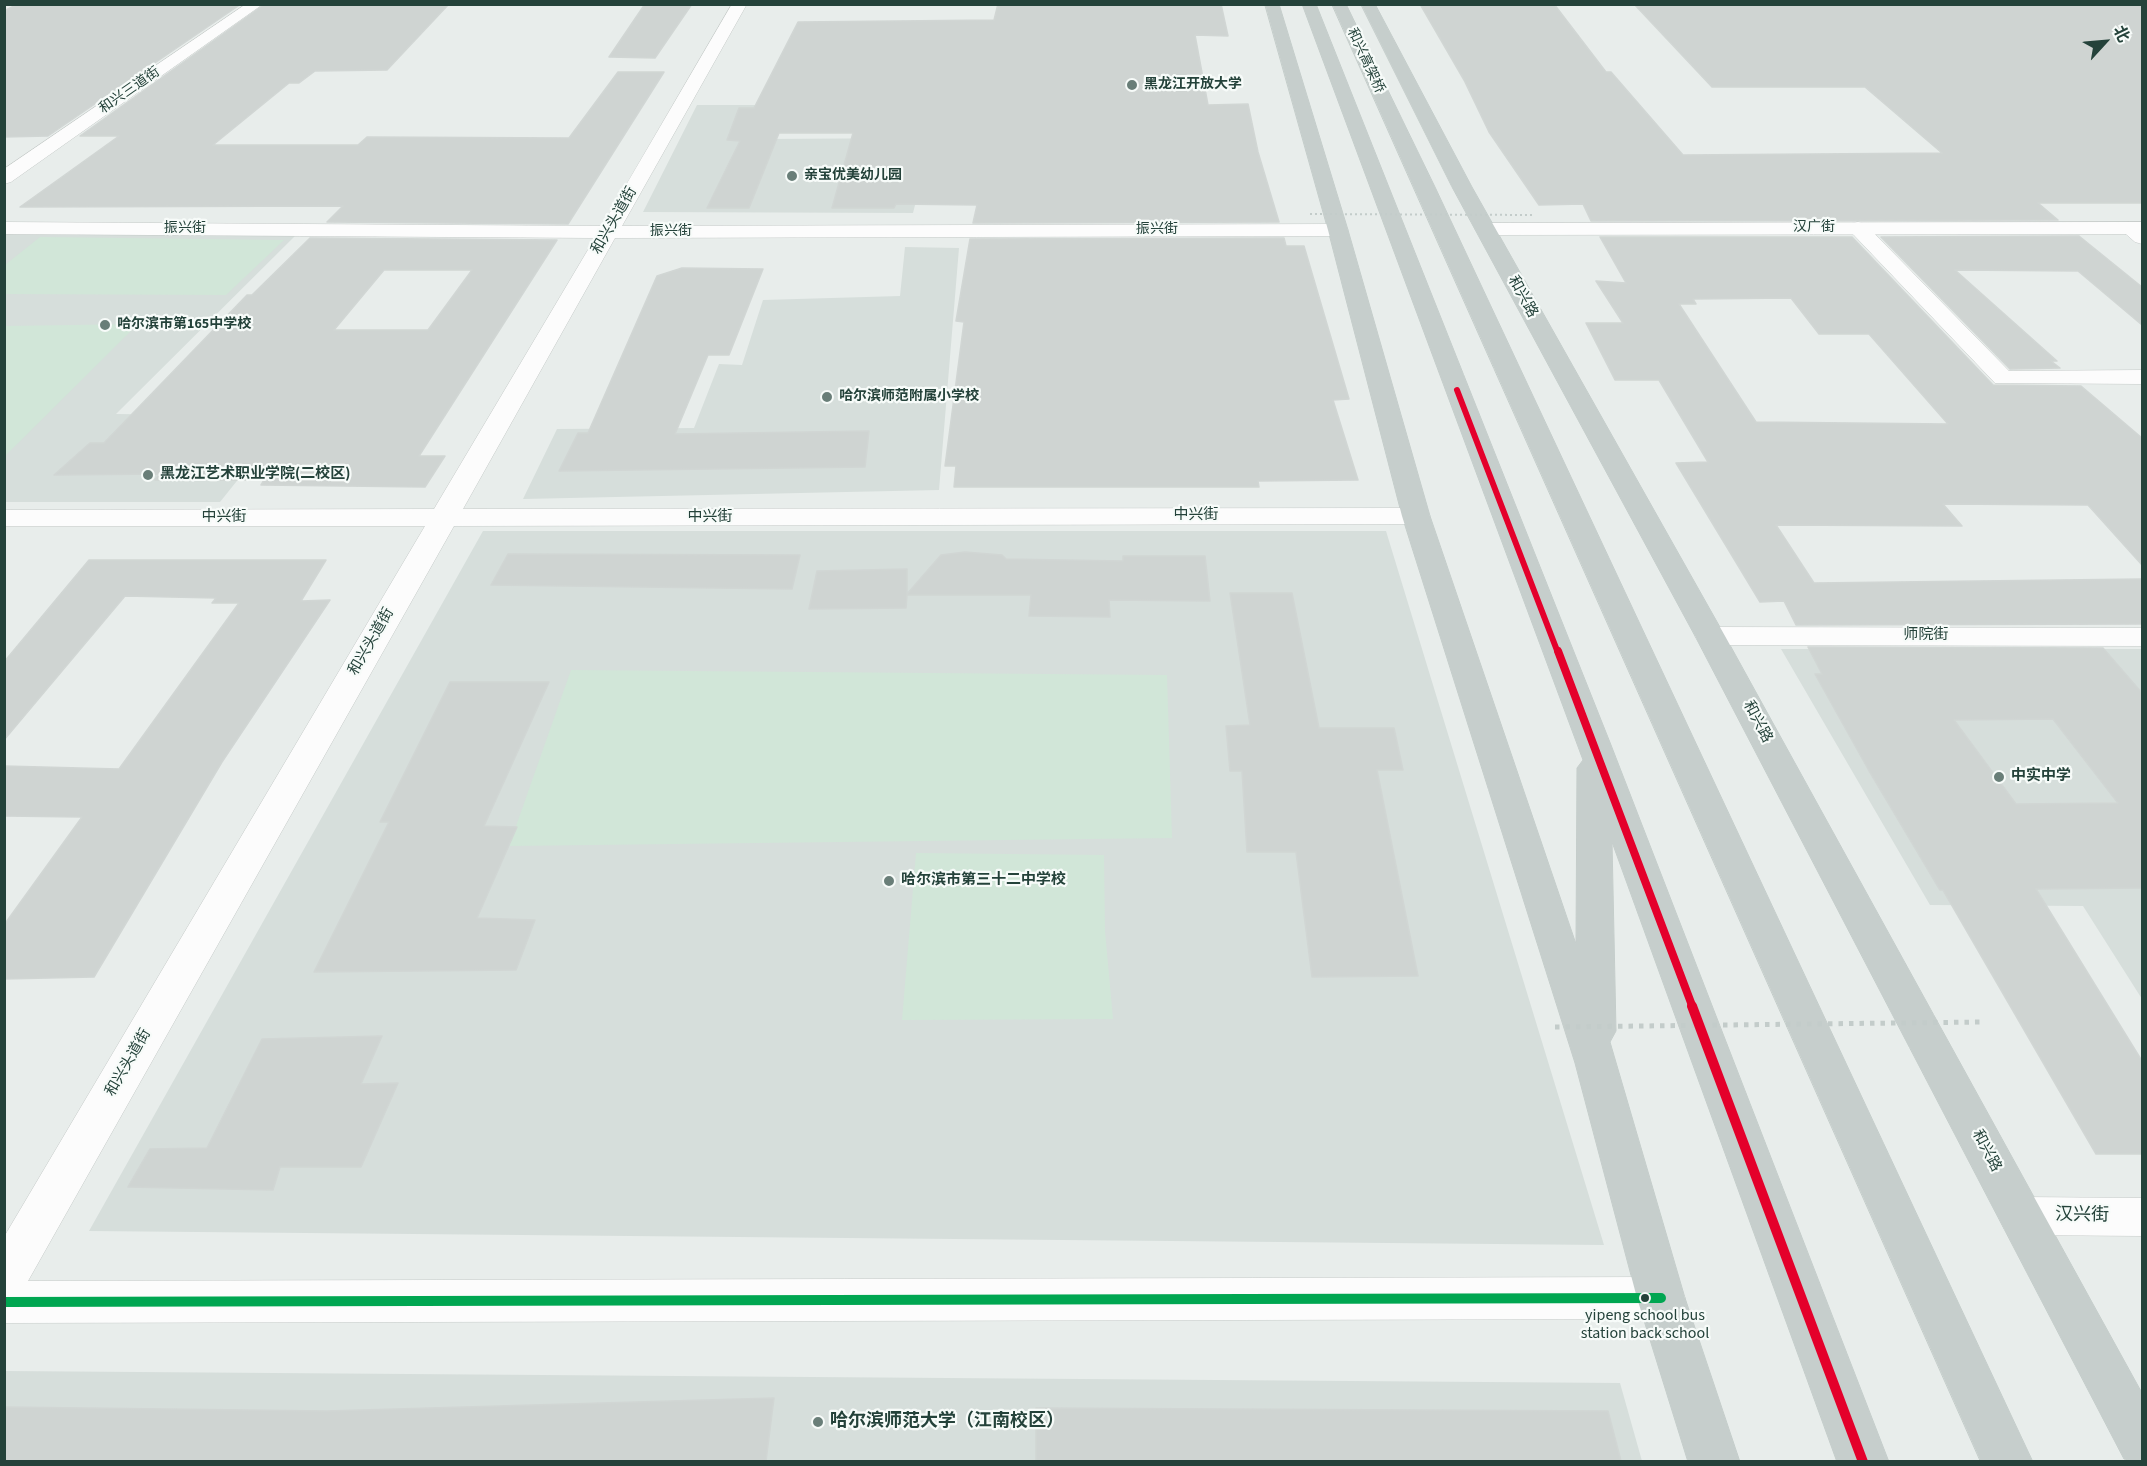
<!DOCTYPE html>
<meta charset="utf-8">
<style>
body{margin:0}
#map{position:relative;width:2147px;height:1466px;overflow:hidden;background:#e8edeb;font-family:"Source Sans 3","Noto Sans SC",sans-serif}
canvas{display:block}
.frame{position:absolute;inset:0;border:6px solid #24423a;pointer-events:none}
.north{position:absolute;left:2075px;top:12px;width:60px;height:60px;-webkit-text-stroke:4px #f7fbf9;paint-order:stroke;rotate:64deg;font-size:16px;font-weight:700;line-height:24px;text-align:center;color:#24423a}
.north::after{content:'';display:block;margin:auto;width:21px;height:27px;background:#24423a;clip-path:polygon(50% 0,100% 100%,50% 72%,0 100%)}
</style>
<div id="map">
<canvas width="2147" height="1466"></canvas>
<div class="frame"></div>
<div class="north">北</div>
</div>
<script>
const context = document.querySelector('canvas').getContext('2d');
context.lineJoin = 'round';
function paint(path, color) { context.fillStyle = color; context.fill(path, 'evenodd'); }
function trace(path, color, width, dash) { context.strokeStyle = color; context.lineWidth = width; context.lineCap = dash ? 'butt' : 'round'; context.setLineDash(dash || []); context.stroke(path); }
function write(font, color, halo, rows, align = 'center') {
  context.font = font + ' "Source Sans 3","Noto Sans SC",sans-serif'; context.lineWidth = 4.5; context.setLineDash([]); context.textBaseline = 'middle'; context.strokeStyle = halo; context.fillStyle = color; for (const [text, x, y, turn = 0] of rows) {
    context.save(); context.translate(x, y); context.rotate((+turn || 0) * Math.PI / 180); context.textAlign = isNaN(turn) ? turn : align; if (halo) context.strokeText(text, 0, 0); context.fillText(text, 0, 0); context.restore();
  }
}
paint(new Path2D(`
 M 697,105 L 777,105 L 763,139 L 932,138 L 913,213 L 643,212 Z
 M 5,234 L 296,235 L 116,414 L 289,416 L 220,502 L 5,502 Z
 M 905,247 L 959,248 L 939,490 L 523,499 L 557,429 L 694,428 L 719,364 L 742,365 L 763,300 L 900,296 Z
 M 483,531 L 1386,531 L 1604,1245 L 89,1231 Z
 M 1781,649 L 2142,649 L 2142,999 L 2083,906 L 1930,905 Z
 M 4,1371 L 1620,1383 L 1642,1461 L 5,1461 Z`), '#d6dedb');
paint(new Path2D(`
 M 40,237 L 284,240 L 226,295 L 5,294 L 5,265 Z
 M 138,324 L 5,456 L 5,326 Z
 M 571,670 L 1167,675 L 1172,838 L 509,846 Z
 M 916,853 L 1104,855 L 1105,931 L 1113,1019 L 902,1020 Z`), '#d1e6d8');
const building = new Path2D(`
 M 18,4 L 241,4 L 48,136 L 4,137 L 4,11 Z
 M 265,4 L 449,4 L 387,70 L 315,71 L 299,83 L 289,83 L 213,145 L 358,145 L 367,137 L 569,138 L 618,72 L 664,72 L 568,224 L 327,222 L 343,206 L 20,207 L 119,136 L 80,136 Z
 M 645,4 L 692,4 L 655,58 L 609,57 Z
 M 998,4 L 1221,4 L 1228,36 L 1195,35 L 1208,105 L 1248,104 L 1258,152 L 1279,222 L 973,223 L 977,205 L 896,204 L 894,208 L 832,208 L 853,133 L 779,133 L 749,208 L 707,208 L 740,141 L 727,140 L 739,108 L 754,108 L 798,22 L 994,20 Z
 M 1420,4 L 1554,4 L 1606,72 L 1611,72 L 1683,155 L 1942,153 L 1865,87 L 1712,87 L 1634,4 L 2142,4 L 2142,203 L 2038,203 L 2058,220 L 1591,221 L 1583,204 L 1539,205 L 1489,132 L 1464,80 Z
 M 2079,236 L 2142,287 L 2142,325 L 2078,271 L 1955,270 L 2057,361 L 2051,361 L 2060,368 L 2010,369 L 1881,237 Z
 M 1600,237 L 1852,237 L 1993,385 L 2081,386 L 2142,438 L 2142,565 L 2088,505 L 1943,504 L 1962,526 L 1776,525 L 1814,583 L 2142,579 L 2142,624 L 1796,625 L 1784,601 L 1760,602 L 1676,463 L 1708,462 L 1659,380 L 1615,380 L 1586,323 L 1623,323 L 1596,281 L 1626,283 ZM 1791,298 L 1819,334 L 1869,334 L 1948,424 L 1756,422 L 1679,304 L 1696,304 L 1693,299 Z
 M 310,238 L 557,240 L 419,456 L 445,456 L 425,487 L 261,485 L 264,480 L 155,480 L 160,474 L 54,475 L 90,443 L 104,443 L 247,295 L 252,295 ZM 384,270 L 472,270 L 428,330 L 334,330 Z
 M 1284,238 L 1286,246 L 1304,246 L 1349,399 L 1333,400 L 1358,480 L 1258,481 L 1259,487 L 954,487 L 956,466 L 945,466 L 964,322 L 956,321 L 970,239 Z
 M 682,268 L 763,269 L 729,355 L 708,355 L 675,434 L 869,431 L 865,467 L 559,471 L 578,433 L 588,433 L 657,276 Z
 M 965,552 L 1002,555 L 1006,559 L 1123,561 L 1123,556 L 1205,556 L 1210,601 L 1109,600 L 1110,617 L 1029,616 L 1031,595 L 907,595 L 906,608 L 809,609 L 817,571 L 907,569 L 907,594 L 941,555 Z
 M 508,554 L 800,555 L 792,589 L 491,585 Z
 M 89,560 L 326,560 L 301,601 L 330,600 L 222,762 L 94,977 L 4,979 L 4,925 L 82,817 L 4,816 L 4,766 L 119,769 L 239,603 L 212,603 L 216,598 L 125,596 L 4,740 L 4,662 Z
 M 1230,593 L 1292,593 L 1319,728 L 1394,728 L 1403,770 L 1377,770 L 1418,976 L 1312,977 L 1296,852 L 1247,852 L 1242,771 L 1230,771 L 1226,726 L 1250,725 Z
 M 1808,647 L 2103,648 L 2142,693 L 2142,888 L 2036,889 L 2142,1061 L 2142,1154 L 2096,1154 L 1943,890 L 1940,890 L 1868,769 L 1815,674 L 1822,674 ZM 2053,719 L 2118,803 L 2016,804 L 1954,720 Z
 M 450,682 L 549,682 L 484,826 L 517,827 L 477,918 L 535,920 L 516,970 L 314,972 L 389,822 L 380,822 Z
 M 382,1036 L 361,1084 L 398,1083 L 361,1167 L 280,1167 L 273,1190 L 128,1187 L 150,1149 L 207,1148 L 262,1039 Z
 M 774,1398 L 766,1461 L 4,1461 L 4,1407 L 327,1411 Z
 M 1036,1408 L 1608,1411 L 1621,1461 L 1036,1461 Z`);
paint(building, '#cfd4d2');
trace(building, '#d1d6d4', 1.5);
const minor = new Path2D(`
 M 1858,222 L 1865,224 L 2009,371 L 2142,370 L 2142,384 L 1995,383 L 1851,232 L 1848,228 L 1851,224 Z
 M 2129,222 L 2142,229 L 2142,244 L 2135,242 L 2119,228 L 2122,224 Z
 M 1710,627 L 2142,628 L 2142,646 L 1710,645 L 1699,642 L 1695,636 L 1699,630 Z`);
const tertiary = new Path2D(`
 M 246,4 L 263,4 L 11,182 L 4,184 L 4,169 Z
 M 732,4 L 747,4 L 622,226 L 1338,224 L 1345,226 L 1348,230 L 1345,234 L 1338,236 L 615,238 L 463,509 L 1416,508 L 1426,510 L 1430,516 L 1426,522 L 1416,524 L 454,526 L 28,1281 L 1661,1277 L 1678,1283 L 1685,1298 L 1678,1313 L 1661,1319 L 4,1323 L 4,1237 L 425,526 L 4,526 L 4,510 L 434,509 L 595,238 L 4,234 L 4,222 L 602,226 Z
 M 2142,222 L 2142,234 L 1485,235 L 1478,233 L 1475,229 L 1478,225 L 1485,223 Z
 M 2021,1197 L 2142,1198 L 2142,1236 L 2021,1235 L 2005,1230 L 1998,1216 L 2005,1202 Z`);
const trunk = new Path2D(`
 M 1265,4 L 1279,4 L 1348,230 L 1430,516 L 1576,944 L 1577,768 L 1583,760 L 1302,4 L 1316,4 L 1611,745 L 1889,1462 L 1837,1462 L 1612,842 L 1616,1031 L 1610,1042 L 1685,1298 L 1740,1462 L 1688,1462 L 1637,1298 L 1575,1063 L 1402,516 L 1328,230 Z
 M 1332,4 L 1346,4 L 1435,187 L 2033,1462 L 1981,1462 Z
 M 1361,4 L 1375,4 L 1472,187 L 1725,636 L 2142,1393 L 2142,1462 L 2124,1459 L 1695,636 L 1452,187 Z`);
trace(minor, '#c5cac8', 1);
trace(tertiary, '#c5cac8', 1);
trace(trunk, '#c3ccc9', 1);
paint(minor, '#fcfcfc');
paint(tertiary, '#fcfcfc');
paint(trunk, '#c6cecc');
trace(new Path2D(`
 M 1310,214 L 1533,215`), '#c3ccca', 2, [2, 3]);
trace(new Path2D(`
 M 1555,1027 L 1981,1022`), '#c3ccca', 5, [4.5, 6]);
trace(new Path2D(`
 M 1457,390 L 1558,653`), '#e4002b', 6);
trace(new Path2D(`
 M 1558,651 L 1693,1008`), '#e4002b', 8);
trace(new Path2D(`
 M 1692,1006 L 1863,1462`), '#e4002b', 10);
trace(new Path2D(`
 M 4,1302 L 1661,1298`), '#00a651', 10);
for (const [x, y, r, color] of [
 [1132,85,6,"#697e78"],
 [792,176,6,"#697e78"],
 [105,325,6,"#697e78"],
 [827,397,6,"#697e78"],
 [148,475,6,"#697e78"],
 [1999,777,6,"#697e78"],
 [889,881,6,"#697e78"],
 [1645,1298,5,"#24423a"],
 [818,1422,6,"#697e78"]
]) { const dot = new Path2D(); dot.arc(x, y, r, 0, 2 * Math.PI); context.fillStyle = color; context.fill(dot); trace(dot, '#f7fbf9', 2); }
write('14px', '#24423a', '#f7fbf9', [
 ["和兴高架桥",1365,61,65],
 ["和兴三道街",130,91,-35],
 ["汉广街",1814,228],
 ["振兴街",185,229],
 ["振兴街",1157,230],
 ["振兴街",671,232]
]);
write('bold 14px', '#24423a', '#f7fbf9', [
 ["黑龙江开放大学",1144,85],
 ["亲宝优美幼儿园",804,176],
 ["哈尔滨市第165中学校",117,325],
 ["哈尔滨师范附属小学校",839,397]
], 'left');
write('15px', '#24423a', '#f7fbf9', [
 ["和兴头道街",615,221,-60],
 ["和兴路",1522,297,61],
 ["中兴街",1196,516],
 ["中兴街",224,518],
 ["中兴街",710,518],
 ["师院街",1926,636],
 ["和兴头道街",372,642,-60],
 ["和兴路",1757,722,62],
 ["和兴头道街",129,1063,-60],
 ["和兴路",1986,1151,62]
]);
write('bold 15px', '#24423a', '#f7fbf9', [
 ["黑龙江艺术职业学院(二校区)",160,475],
 ["中实中学",2011,777],
 ["哈尔滨市第三十二中学校",901,881]
], 'left');
write('16px', '#24423a', '#f7fbf9', [
 ["yipeng school bus",1645,1316],
 ["station back school",1645,1334]
]);
write('18px', '#24423a', '#f7fbf9', [
 ["汉兴街",2082,1216,1]
]);
write('bold 18px', '#24423a', '#f7fbf9', [
 ["哈尔滨师范大学（江南校区）",830,1422]
], 'left');
</script>
